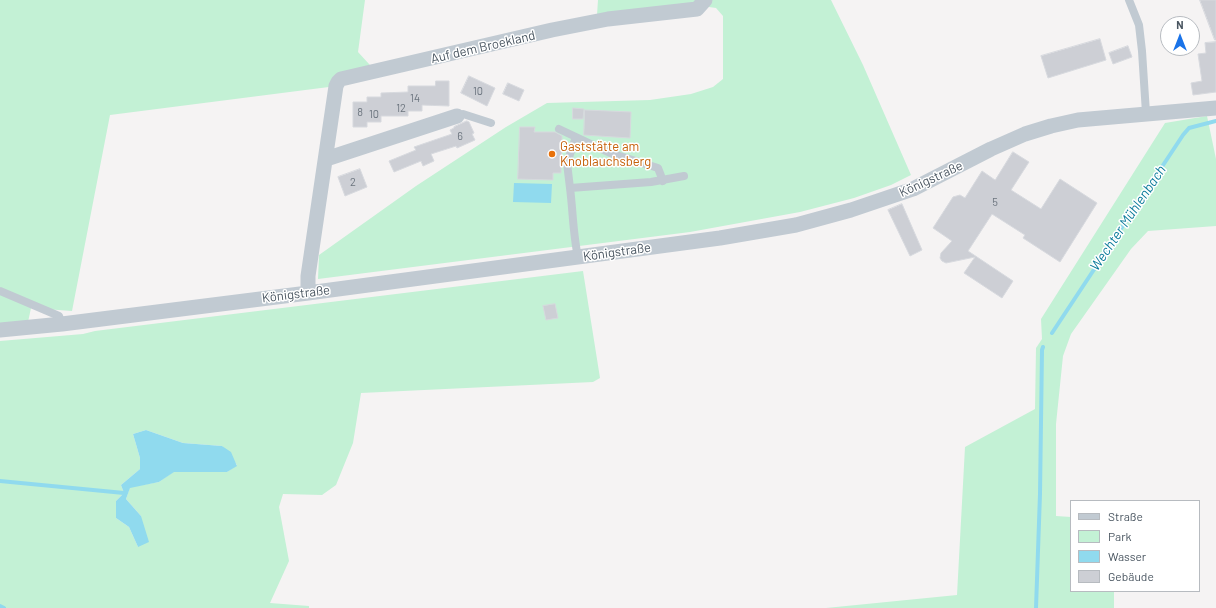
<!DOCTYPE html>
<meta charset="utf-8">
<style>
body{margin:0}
#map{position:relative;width:1216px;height:608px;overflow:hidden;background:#f5f3f3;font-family:Barlow,sans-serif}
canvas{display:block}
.legend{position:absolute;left:1070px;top:500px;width:130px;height:92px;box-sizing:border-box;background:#fff;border:1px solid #b7bbc0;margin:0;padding:5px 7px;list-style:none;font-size:12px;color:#4a5661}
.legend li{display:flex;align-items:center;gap:8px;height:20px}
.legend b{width:20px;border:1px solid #b7bbc0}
.north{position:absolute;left:1160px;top:16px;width:40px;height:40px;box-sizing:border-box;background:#fff;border:1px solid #b7bbc0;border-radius:50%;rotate:0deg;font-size:11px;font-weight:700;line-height:16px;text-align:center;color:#4a5661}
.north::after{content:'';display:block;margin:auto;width:14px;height:18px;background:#1a73e8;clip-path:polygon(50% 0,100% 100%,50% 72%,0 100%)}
</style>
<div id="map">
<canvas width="1216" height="608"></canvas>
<ul class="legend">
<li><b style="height:5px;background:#c1cad2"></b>Straße</li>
<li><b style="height:11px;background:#c3f1d5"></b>Park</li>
<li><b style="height:11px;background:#90daee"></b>Wasser</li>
<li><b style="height:11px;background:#cdcfd5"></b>Gebäude</li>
</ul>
<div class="north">N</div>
</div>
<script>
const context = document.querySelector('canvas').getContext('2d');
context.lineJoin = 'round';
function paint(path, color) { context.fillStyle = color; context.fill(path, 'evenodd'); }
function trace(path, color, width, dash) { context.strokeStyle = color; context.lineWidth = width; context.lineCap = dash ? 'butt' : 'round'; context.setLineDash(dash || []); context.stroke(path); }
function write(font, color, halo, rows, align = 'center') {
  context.font = font + ' Barlow,sans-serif'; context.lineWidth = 3; context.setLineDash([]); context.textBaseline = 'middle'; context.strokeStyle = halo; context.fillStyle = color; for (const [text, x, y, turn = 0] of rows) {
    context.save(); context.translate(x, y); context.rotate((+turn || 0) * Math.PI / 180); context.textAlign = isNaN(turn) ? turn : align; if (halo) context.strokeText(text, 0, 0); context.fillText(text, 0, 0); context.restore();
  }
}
paint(new Path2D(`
 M 0,0 L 365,0 L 358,52 L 380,76 L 345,85 L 321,88 L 110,115 L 72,311 L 31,308 L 28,322 L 0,323 Z
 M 598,0 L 831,0 L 863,65 L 911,175 L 891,185 L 854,198 L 800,212 L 690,232 L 318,279 L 319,255 L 416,186 L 506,127 L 547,103 L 650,100 L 691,94 L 713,87 L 723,79 L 723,16 L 716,8 L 688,4 L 597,15 Z
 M 1207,116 L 1216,159 L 1216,226 L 1148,231 L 1131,249 L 1071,334 L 1063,356 L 1056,424 L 1056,516 L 1071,517 L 1071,591 L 1114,591 L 1114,608 L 826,608 L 957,595 L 965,447 L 1035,409 L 1036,348 L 1042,339 L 1041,319 L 1165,123 Z
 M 583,271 L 600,378 L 593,382 L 361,393 L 353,443 L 336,485 L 322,495 L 283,494 L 279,507 L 289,561 L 270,603 L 309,606 L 309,608 L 0,608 L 0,341 L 83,334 L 95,331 ZM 146,430 L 183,443 L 222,446 L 237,465 L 227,472 L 173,472 L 159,482 L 130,487 L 126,499 L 141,516 L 138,547 L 129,527 L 116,518 L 116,501 L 124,493 L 121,485 L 140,469 L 140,458 L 133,434 Z`), '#c3f1d5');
paint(new Path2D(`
 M 514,183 L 552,184 L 551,203 L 513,202 Z
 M 146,430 L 183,443 L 222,446 L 231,452 L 237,466 L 227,472 L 174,472 L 159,482 L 130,488 L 126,499 L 141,516 L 149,542 L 138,547 L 129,527 L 116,518 L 116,501 L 124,493 L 121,485 L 140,469 L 140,458 L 133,434 Z`), '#90daee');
trace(new Path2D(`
 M 1052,333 L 1183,135 L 1189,128 L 1216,121
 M 0,481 L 124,493
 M 0,606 L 4,608
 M 1036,608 L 1040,494 L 1042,350 L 1043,347`), '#90daee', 4);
const building = new Path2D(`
 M 1200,0 L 1216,0 L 1216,40 L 1215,40 Z
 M 1100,39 L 1106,60 L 1048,78 L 1041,56 Z
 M 1216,42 L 1216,92 L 1193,95 L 1191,83 L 1202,81 L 1198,54 L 1206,53 L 1205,43 Z
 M 1128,46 L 1132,57 L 1113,64 L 1109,53 Z
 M 469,76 L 495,88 L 487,106 L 461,93 Z
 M 436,81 L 449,81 L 449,106 L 422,105 L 422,111 L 408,111 L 408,116 L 381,116 L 381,122 L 367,122 L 367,127 L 353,127 L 353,102 L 367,102 L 367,97 L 381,97 L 381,93 L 408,92 L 408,86 L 435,86 Z
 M 508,83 L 524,90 L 519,101 L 503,94 Z
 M 573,108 L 584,109 L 583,119 L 573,119 Z
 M 585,110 L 631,112 L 630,138 L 584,135 Z
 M 467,121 L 469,122 L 474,133 L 472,134 L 475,140 L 457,148 L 456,146 L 431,154 L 434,161 L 423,166 L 421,161 L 394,172 L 389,161 L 416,150 L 414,147 L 452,134 L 450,130 L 454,128 L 454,127 Z
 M 520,127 L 535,127 L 534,132 L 555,132 L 562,136 L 561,173 L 553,173 L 553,180 L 518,179 Z
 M 1013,152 L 1029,162 L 1011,190 L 1041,209 L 1060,179 L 1097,203 L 1060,262 L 1023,238 L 1025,235 L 992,214 L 968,251 L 1013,281 L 1002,298 L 964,273 L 975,257 L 946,263 L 942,261 L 940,258 L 941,253 L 952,241 L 933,228 L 953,197 L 960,195 L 965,198 L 982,171 L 995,180 Z
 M 360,169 L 367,187 L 345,196 L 338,177 Z
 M 902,204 L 922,250 L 910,256 L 888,210 Z
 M 555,304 L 558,318 L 546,320 L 543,306 Z`);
paint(building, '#cdcfd5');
trace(building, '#d7d9de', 1);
trace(new Path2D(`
 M 1129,0 L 1139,25 L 1142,51 L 1146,113
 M 457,116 L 463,114 L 491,123
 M 559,129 L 610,153 L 658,168 L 663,181
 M 570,188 L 567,163 L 576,137
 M 578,257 C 573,235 573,211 570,188 L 651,182 L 684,176
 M 0,291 L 59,316 L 62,324`), '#c1cad2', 8);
trace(new Path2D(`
 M 326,159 L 457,116
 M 308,293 L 308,276 L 336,86 L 338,82 L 341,79 L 552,30 L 608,19 L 697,9 L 705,0
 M 0,330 L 62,324 L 308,293 L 720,238 L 796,225 L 851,210 L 913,189 L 991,149 L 1025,134 L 1051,126 L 1078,120 L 1216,108`), '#c1cad2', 15);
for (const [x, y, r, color] of [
 [552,154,4,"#e8710a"]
]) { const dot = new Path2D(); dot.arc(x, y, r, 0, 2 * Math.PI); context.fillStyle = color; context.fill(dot); trace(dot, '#fff', 1.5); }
write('11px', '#6b747e', null, [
 ["10",478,91],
 ["14",415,98],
 ["12",401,108],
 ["8",360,112],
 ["10",374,114],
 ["6",460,136],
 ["2",353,182],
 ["5",995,202]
]);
write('13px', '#4a5661', '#fff', [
 ["Auf dem Broekland",483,47,-13],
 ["Königstraße",931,179,-25],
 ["Königstraße",617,252,-8],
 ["Königstraße",296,294,-7]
]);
write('13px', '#c56008', '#fff', [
 ["Gaststätte am",560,147],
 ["Knoblauchsberg",560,162]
], 'left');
write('italic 14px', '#0c7c9b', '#fff', [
 ["Wechter Mühlenbach",1128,218,-56]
]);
</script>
